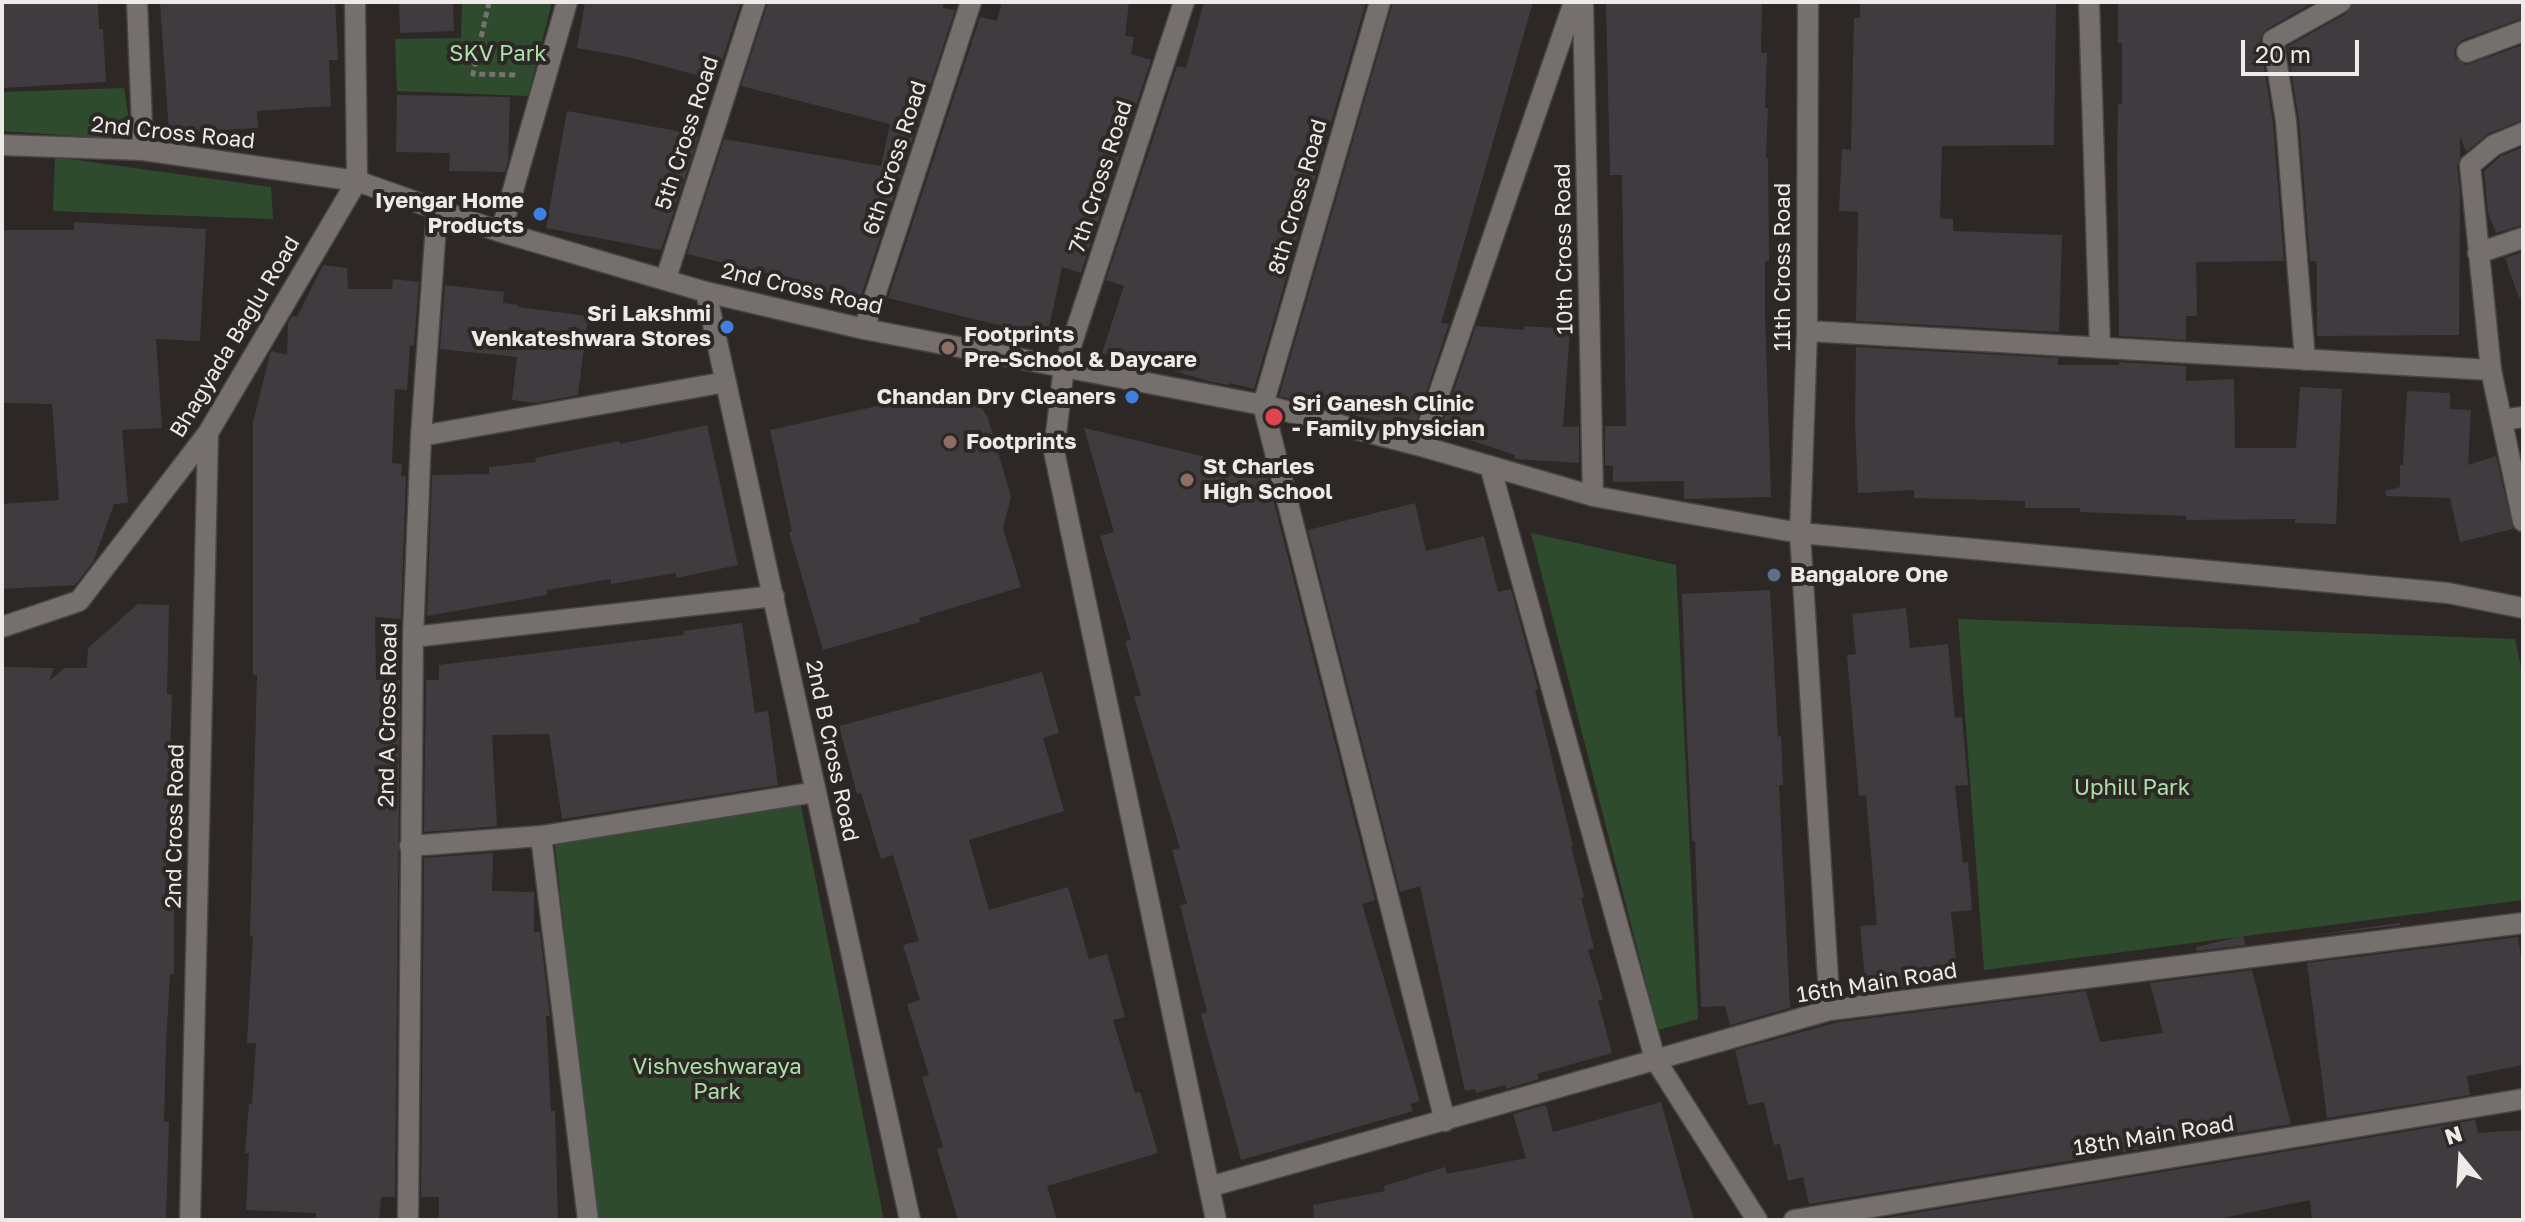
<!DOCTYPE html>
<style>
body{margin:0}
#map{position:relative;width:2525px;height:1222px;overflow:hidden;background:#2d2826;font-family:"Golos Text",sans-serif}
canvas{display:block}
.frame{position:absolute;inset:0;border:4px solid #edeae8;pointer-events:none}
.north{position:absolute;left:2421px;top:1118px;width:80px;height:80px;-webkit-text-stroke:6px #2d2826;paint-order:stroke;rotate:342deg;font-size:22px;font-weight:700;line-height:32px;text-align:center;color:#edeae8}
.north::after{content:'';display:block;margin:auto;width:28px;height:36px;background:#edeae8;clip-path:polygon(50% 0,100% 100%,50% 72%,0 100%)}
.scale{position:absolute;left:2241px;top:40px;width:118px;height:36px;box-sizing:border-box;border:4px solid #edeae8;border-top:0;padding-left:10px;font-size:24px;line-height:28px;white-space:nowrap;color:#edeae8;-webkit-text-stroke:6px #2d2826;paint-order:stroke}
</style>
<div id="map">
<canvas width="2525" height="1222"></canvas>
<div class="frame"></div>
<div class="north">N</div>
<div class="scale">20 m</div>
</div>
<script>
const context = document.querySelector('canvas').getContext('2d');
context.lineJoin = 'round';
function paint(path, color) { context.fillStyle = color; context.fill(path, 'evenodd'); }
function trace(path, color, width, dash) { context.strokeStyle = color; context.lineWidth = width; context.lineCap = dash ? 'butt' : 'round'; context.setLineDash(dash || []); context.stroke(path); }
function write(font, color, halo, rows, align = 'center') {
  context.font = font + ' "Golos Text",sans-serif'; context.lineWidth = 8; context.setLineDash([]); context.textBaseline = 'middle'; context.strokeStyle = halo; context.fillStyle = color; for (const [text, x, y, turn = 0] of rows) {
    context.save(); context.translate(x, y); context.rotate((+turn || 0) * Math.PI / 180); context.textAlign = isNaN(turn) ? turn : align; if (halo) context.strokeText(text, 0, 0); context.fillText(text, 0, 0); context.restore();
  }
}
paint(new Path2D(`
 M 462,2 L 552,2 L 528,96 L 397,91 L 395,39 L 461,38 Z
 M 124,88 L 132,140 L 2,131 L 2,92 Z
 M 55,157 L 271,187 L 273,219 L 53,211 Z
 M 1531,533 L 1676,565 L 1698,1019 L 1658,1030 Z
 M 1958,619 L 2515,639 L 2523,677 L 2523,900 L 1984,970 Z
 M 800,801 L 884,1220 L 595,1220 L 555,845 Z`), '#2e4b2d');
paint(new Path2D(`
 M 2,2 L 98,2 L 99,29 L 103,29 L 106,82 L 2,88 Z
 M 160,2 L 335,2 L 338,60 L 329,60 L 331,106 L 257,111 L 258,128 L 169,133 Z
 M 399,2 L 453,2 L 454,31 L 400,33 Z
 M 585,2 L 741,2 L 716,80 L 628,57 L 577,48 Z
 M 768,2 L 943,2 L 943,8 L 955,10 L 860,299 L 792,286 L 794,280 L 687,254 L 724,139 L 881,166 L 890,124 L 741,86 Z
 M 1002,2 L 1129,2 L 1125,36 L 1134,37 L 1131,54 L 1151,60 L 1081,273 L 1062,267 L 1047,337 L 888,298 L 980,17 L 997,21 Z
 M 1204,2 L 1366,2 L 1254,389 L 1230,383 L 1229,385 L 1212,382 L 1160,367 L 1159,371 L 1102,353 L 1124,286 L 1106,280 L 1177,66 L 1186,68 Z
 M 1393,2 L 1533,2 L 1441,323 L 1449,324 L 1416,422 L 1403,418 L 1400,427 L 1279,396 Z
 M 1606,2 L 1762,2 L 1761,53 L 1767,53 L 1765,108 L 1768,108 L 1766,158 L 1768,158 L 1769,261 L 1765,261 L 1765,315 L 1771,497 L 1684,499 L 1684,481 L 1613,482 L 1613,466 L 1605,465 L 1605,426 L 1626,426 L 1622,175 L 1610,175 Z
 M 1958,2 L 2056,2 L 2054,145 L 1942,146 L 1940,218 L 1953,219 L 1953,231 L 2062,235 L 2059,332 L 1856,321 L 1858,212 L 1839,211 L 1842,149 L 1851,150 L 1854,18 L 1860,18 L 1860,3 Z
 M 2118,2 L 2314,2 L 2267,29 L 2262,34 L 2260,41 L 2273,123 L 2284,261 L 2196,262 L 2197,316 L 2186,316 L 2186,340 L 2119,336 L 2117,159 L 2118,104 L 2122,104 L 2122,43 L 2118,43 Z
 M 2354,2 L 2523,2 L 2523,18 L 2462,40 L 2454,49 L 2455,57 L 2466,65 L 2523,45 L 2523,120 L 2489,133 L 2466,152 L 2460,136 L 2460,158 L 2457,166 L 2460,191 L 2459,335 L 2317,336 L 2317,265 L 2316,261 L 2310,261 L 2299,120 L 2287,47 L 2347,13 Z
 M 397,95 L 510,97 L 508,161 L 505,172 L 449,171 L 450,153 L 396,152 Z
 M 567,111 L 699,135 L 661,250 L 546,228 Z
 M 2523,147 L 2523,225 L 2496,233 L 2488,213 L 2484,171 L 2501,156 Z
 M 74,222 L 206,229 L 200,341 L 156,339 L 162,428 L 122,430 L 128,503 L 114,504 L 93,562 L 75,585 L 2,589 L 2,504 L 59,500 L 52,404 L 2,403 L 2,230 L 74,230 Z
 M 2523,252 L 2523,297 L 2519,298 L 2505,258 Z
 M 323,265 L 347,268 L 348,289 L 392,289 L 393,279 L 419,282 L 414,346 L 410,345 L 407,390 L 395,389 L 392,463 L 402,464 L 401,476 L 406,476 L 401,619 L 375,617 L 376,680 L 400,680 L 395,1197 L 381,1197 L 379,1220 L 316,1220 L 316,1213 L 246,1210 L 249,1153 L 245,1153 L 249,1104 L 252,1104 L 256,1043 L 247,1043 L 253,936 L 250,936 L 257,675 L 253,675 L 253,422 L 270,354 L 272,351 L 287,355 L 288,323 L 292,316 L 297,317 Z
 M 445,285 L 504,292 L 503,303 L 518,305 L 518,307 L 588,316 L 578,395 L 535,403 L 512,400 L 517,357 L 440,349 Z
 M 1476,326 L 1524,330 L 1524,326 L 1570,329 L 1563,427 L 1579,426 L 1579,463 L 1515,459 L 1515,455 L 1440,430 Z
 M 1856,347 L 2058,358 L 2058,365 L 2119,365 L 2119,362 L 2186,366 L 2186,381 L 2234,379 L 2235,448 L 2296,448 L 2300,387 L 2342,389 L 2336,524 L 2295,523 L 2295,519 L 2186,520 L 2186,516 L 2080,512 L 2080,508 L 2025,508 L 2025,501 L 1914,498 L 1914,490 L 1858,493 L 1855,425 Z
 M 936,389 L 938,396 L 960,396 L 970,399 L 981,407 L 988,418 L 1011,497 L 1003,528 L 1021,587 L 919,618 L 920,622 L 823,650 L 789,532 L 792,531 L 770,430 L 877,406 L 875,399 Z
 M 2407,391 L 2450,393 L 2450,409 L 2471,410 L 2468,465 L 2496,456 L 2513,529 L 2460,542 L 2450,498 L 2386,496 L 2385,491 L 2400,487 L 2400,465 L 2403,465 Z
 M 707,425 L 738,565 L 676,578 L 676,573 L 611,584 L 611,579 L 547,590 L 547,595 L 427,616 L 432,475 L 489,474 L 489,467 L 536,462 L 535,458 L 619,441 L 620,444 Z
 M 1084,428 L 1257,469 L 1265,467 L 1375,900 L 1362,904 L 1420,1101 L 1410,1104 L 1413,1111 L 1241,1160 L 1201,1014 L 1207,1012 L 1180,905 L 1187,904 L 1172,850 L 1180,848 L 1134,697 L 1141,695 L 1125,641 L 1131,640 L 1100,536 L 1114,532 Z
 M 1415,503 L 1426,551 L 1484,536 L 1498,592 L 1511,589 L 1538,689 L 1535,690 L 1573,846 L 1571,846 L 1584,897 L 1581,898 L 1594,948 L 1588,950 L 1603,999 L 1598,1001 L 1612,1053 L 1537,1074 L 1539,1079 L 1506,1089 L 1505,1085 L 1476,1093 L 1475,1089 L 1465,1091 L 1420,886 L 1400,892 L 1308,530 Z
 M 1770,590 L 1778,737 L 1781,736 L 1783,785 L 1779,785 L 1790,1008 L 1730,1025 L 1725,1006 L 1701,1007 L 1695,841 L 1692,841 L 1687,737 L 1682,594 Z
 M 138,604 L 169,605 L 167,694 L 172,694 L 165,908 L 174,909 L 174,974 L 170,974 L 166,1046 L 164,1121 L 169,1122 L 166,1220 L 2,1220 L 2,667 L 54,668 L 49,681 L 65,668 L 87,668 L 88,648 Z
 M 1906,608 L 1910,648 L 1948,644 L 1955,718 L 1962,717 L 1968,785 L 1955,786 L 1963,863 L 1968,862 L 1972,910 L 1951,912 L 1958,981 L 1866,992 L 1860,926 L 1877,925 L 1866,795 L 1859,796 L 1847,655 L 1856,654 L 1852,614 Z
 M 742,623 L 755,713 L 768,711 L 778,785 L 562,819 L 549,734 L 492,735 L 497,826 L 424,832 L 426,680 L 439,680 L 439,665 L 684,635 L 683,631 Z
 M 1042,672 L 1059,733 L 1043,738 L 1064,811 L 969,840 L 989,910 L 1068,887 L 1089,959 L 1107,954 L 1125,1017 L 1113,1020 L 1135,1093 L 1140,1092 L 1158,1153 L 1047,1186 L 1057,1220 L 958,1220 L 937,1149 L 943,1147 L 922,1077 L 929,1075 L 907,1004 L 920,1000 L 903,945 L 919,941 L 893,855 L 881,859 L 861,793 L 857,794 L 839,726 Z
 M 493,853 L 492,891 L 534,892 L 534,932 L 540,932 L 550,1016 L 546,1016 L 551,1111 L 555,1111 L 558,1220 L 439,1220 L 439,1197 L 421,1197 L 424,858 Z
 M 2400,923 L 2400,925 L 2304,937 L 2356,929 Z
 M 2243,936 L 2246,945 L 2197,951 L 2196,947 Z
 M 2518,937 L 2523,973 L 2523,1065 L 2467,1076 L 2470,1095 L 2327,1118 L 2307,963 Z
 M 2252,970 L 2291,1124 L 1809,1204 L 1803,1177 L 1788,1181 L 1780,1144 L 1774,1145 L 1764,1102 L 1748,1105 L 1735,1050 L 1839,1022 L 2086,991 L 2100,1042 L 2163,1033 L 2150,983 Z
 M 1661,1102 L 1694,1220 L 1314,1220 L 1313,1205 L 1385,1191 L 1384,1186 L 1445,1167 L 1447,1174 L 1526,1158 L 1513,1114 L 1546,1105 L 1553,1132 Z
 M 2475,1120 L 2478,1133 L 2523,1130 L 2523,1220 L 2312,1220 L 2310,1200 L 2213,1220 L 1873,1220 Z`), '#403b3f');
const minor = new Path2D(`
 M 137,2 L 143,150
 M 1184,2 L 1064,367 L 1054,451 L 1216,1220
 M 1380,2 L 1263,405 L 1445,1121
 M 1583,2 L 1593,496
 M 1808,2 L 1807,331 L 1800,533 L 1830,1010
 M 2089,2 L 2100,348
 M 2467,52 L 2523,31
 M 2523,133 L 2494,145 L 2470,165 L 2491,370 L 2523,521
 M 2,145 L 143,150 L 357,181 L 501,232 L 706,292 L 864,329 L 1263,405 L 1421,446 L 1593,496 L 1680,512 L 1800,533 L 2448,593 L 2523,608
 M 501,232 L 567,2
 M 2478,253 L 2523,238
 M 666,278 L 755,2
 M 706,292 L 910,1220
 M 864,329 L 971,2
 M 1807,331 L 2491,370
 M 2305,360 L 2286,121 L 2273,40 L 2341,2
 M 2502,420 L 2523,417
 M 421,436 L 726,382
 M 1421,446 L 1574,2
 M 1490,466 L 1655,1059 L 1757,1220
 M 2,627 L 79,601 L 208,433 L 357,181 L 355,2
 M 413,637 L 774,596
 M 541,836 L 588,1220
 M 410,846 L 541,836 L 816,792
 M 1209,1187 L 1830,1010 L 2523,923
 M 190,1220 L 208,433
 M 408,1220 L 413,637 L 421,436 L 437,211
 M 1794,1220 L 2523,1099`);
trace(minor, '#494543', 23);
trace(new Path2D(`
 M 489,2 L 473,74 L 518,75`), '#767270', 5, [6, 4]);
trace(minor, '#756f6d', 20);
for (const [x, y, r, color] of [
 [540,214,8,"#3f7fe0"],
 [727,327,8,"#3f7fe0"],
 [948,348,8,"#8d6e63"],
 [1132,397,8,"#3f7fe0"],
 [1274,417,10,"#e0444e"],
 [950,442,8,"#8d6e63"],
 [1187,480,8,"#8d6e63"],
 [1774,575,8,"#5c6f8a"]
]) { const dot = new Path2D(); dot.arc(x, y, r, 0, 2 * Math.PI); context.fillStyle = color; context.fill(dot); trace(dot, '#2d2826', 3); }
write('22px', '#aae2a7', '#2d2826', [
 ["SKV Park",498,54],
 ["Uphill Park",2132,788],
 ["Vishveshwaraya",717,1067],
 ["Park",717,1092]
]);
write('22px', '#edeae8', '#2d2826', [
 ["2nd Cross Road",173,133,6],
 ["5th Cross Road",687,133,-72],
 ["6th Cross Road",895,158,-72],
 ["7th Cross Road",1101,177,-72],
 ["8th Cross Road",1298,197,-74],
 ["10th Cross Road",1564,249,-91],
 ["11th Cross Road",1783,267,-90],
 ["2nd Cross Road",802,289,13],
 ["Bhagyada Baglu Road",235,337,-59],
 ["2nd A Cross Road",388,715,-89],
 ["2nd B Cross Road",832,751,78],
 ["2nd Cross Road",175,826,-89],
 ["16th Main Road",1877,983,-9],
 ["18th Main Road",2154,1136,-9]
]);
write('bold 22px', '#edeae8', '#2d2826', [
 ["Iyengar Home",524,201,"right"],
 ["Products",524,226,"right"],
 ["Sri Lakshmi",711,314,"right"],
 ["Venkateshwara Stores",711,339,"right"],
 ["Footprints",964,335],
 ["Pre-School & Daycare",964,360],
 ["Chandan Dry Cleaners",1116,397,"right"],
 ["Sri Ganesh Clinic",1292,404],
 ["- Family physician",1292,429],
 ["Footprints",966,442],
 ["St Charles",1203,467],
 ["High School",1203,492],
 ["Bangalore One",1790,575]
], 'left');
</script>
